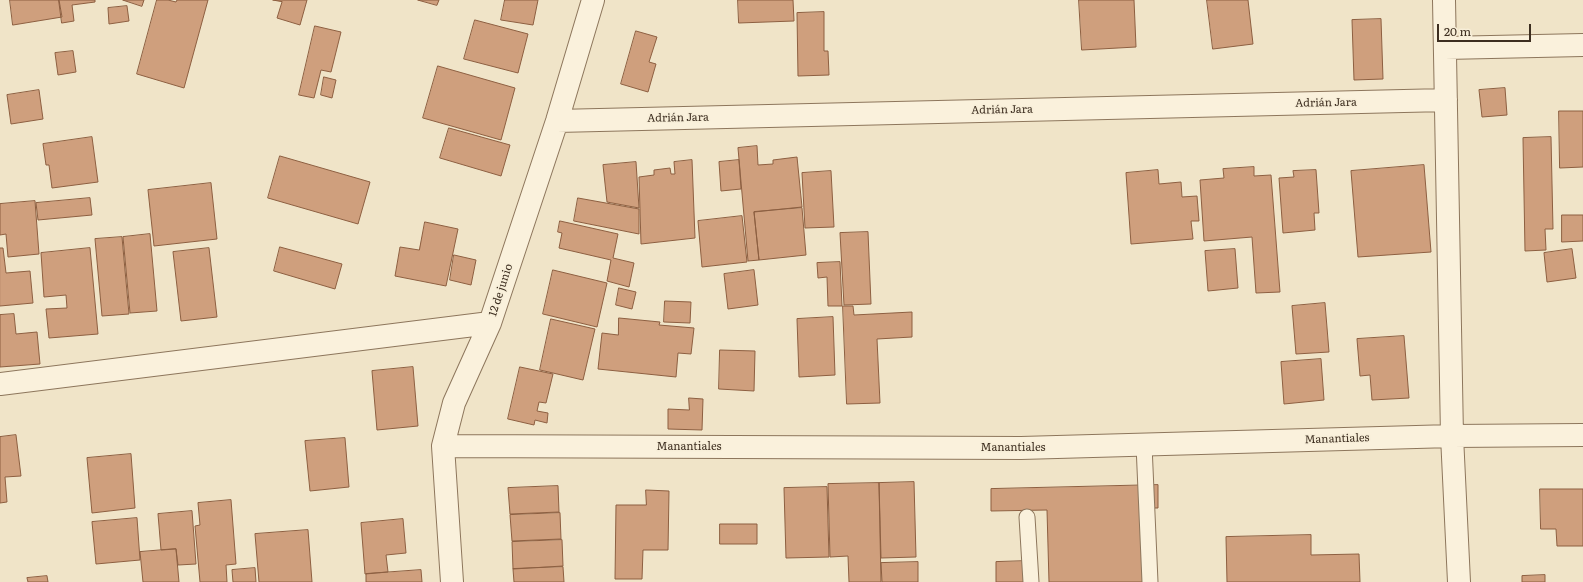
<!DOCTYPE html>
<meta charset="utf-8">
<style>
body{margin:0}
#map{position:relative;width:1583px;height:582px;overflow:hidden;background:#f0e4c8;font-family:Literata,serif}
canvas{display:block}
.scale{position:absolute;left:1437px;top:24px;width:94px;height:18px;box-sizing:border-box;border:2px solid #3d2e20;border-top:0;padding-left:5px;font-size:12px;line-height:14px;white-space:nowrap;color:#3d2e20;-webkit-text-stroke:3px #f7eed8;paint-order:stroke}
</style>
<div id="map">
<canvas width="1583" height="582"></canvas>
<div class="scale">20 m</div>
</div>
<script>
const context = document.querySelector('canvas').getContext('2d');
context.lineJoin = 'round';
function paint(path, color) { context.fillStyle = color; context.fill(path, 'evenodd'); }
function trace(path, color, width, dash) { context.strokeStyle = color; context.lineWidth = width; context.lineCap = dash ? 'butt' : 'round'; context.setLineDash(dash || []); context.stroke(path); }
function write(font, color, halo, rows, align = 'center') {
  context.font = font + ' Literata,serif'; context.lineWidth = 3; context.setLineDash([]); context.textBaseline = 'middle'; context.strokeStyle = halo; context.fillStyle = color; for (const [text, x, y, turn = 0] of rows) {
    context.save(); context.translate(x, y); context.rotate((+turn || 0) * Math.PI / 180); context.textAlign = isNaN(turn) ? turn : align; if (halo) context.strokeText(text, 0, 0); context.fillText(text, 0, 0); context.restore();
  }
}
const building = new Path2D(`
 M 10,0 L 59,0 L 62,17 L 13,25 Z
 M 59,0 L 95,0 L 95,2 L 72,5 L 74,21 L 62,23 Z
 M 123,0 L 144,0 L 142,6 Z
 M 157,0 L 168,0 L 176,2 L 177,0 L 208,0 L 184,88 L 137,74 Z
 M 273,0 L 307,0 L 300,25 L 277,18 L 282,2 Z
 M 418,0 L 439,0 L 437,5 Z
 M 505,0 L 538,0 L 533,25 L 501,20 Z
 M 738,0 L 793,0 L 794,21 L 739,23 Z
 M 1079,0 L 1134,0 L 1136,47 L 1082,50 Z
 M 1207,0 L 1248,0 L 1253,44 L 1213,49 Z
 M 127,6 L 129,21 L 109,24 L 108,8 Z
 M 824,12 L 824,51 L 828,51 L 829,75 L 798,76 L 797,13 Z
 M 1381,19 L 1383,79 L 1354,80 L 1352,20 Z
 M 475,20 L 528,34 L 518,73 L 464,59 Z
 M 315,26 L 341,32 L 331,72 L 321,70 L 314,98 L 299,95 Z
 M 636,31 L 657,37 L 649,62 L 656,64 L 648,92 L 621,84 Z
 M 73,51 L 76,72 L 58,75 L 55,53 Z
 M 438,66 L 515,88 L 501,140 L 423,118 Z
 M 324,77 L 336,80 L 332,98 L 321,95 Z
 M 1505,88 L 1507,115 L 1482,117 L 1479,90 Z
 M 39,90 L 43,119 L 11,124 L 7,95 Z
 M 1559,111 L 1583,111 L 1583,167 L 1560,168 Z
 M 449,128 L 510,145 L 501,176 L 440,158 Z
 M 92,137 L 98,182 L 52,188 L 49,165 L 46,165 L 43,144 Z
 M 1551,137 L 1553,229 L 1545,229 L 1546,250 L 1525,251 L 1523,138 Z
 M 757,146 L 758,165 L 773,164 L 773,160 L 797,157 L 802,207 L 754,212 L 759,260 L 748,261 L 738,148 Z
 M 280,156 L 370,182 L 358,224 L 268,198 Z
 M 692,160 L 695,238 L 641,244 L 639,177 L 654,175 L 654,170 L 670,168 L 671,174 L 675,174 L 674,162 Z
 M 739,160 L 741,189 L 721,191 L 719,162 Z
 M 636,162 L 639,208 L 607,202 L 603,165 Z
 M 1424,165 L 1431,252 L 1358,257 L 1351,171 Z
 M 1254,167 L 1254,176 L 1271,175 L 1280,292 L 1256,293 L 1252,237 L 1204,241 L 1200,180 L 1224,178 L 1223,169 Z
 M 1158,170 L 1159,184 L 1181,182 L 1182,197 L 1197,196 L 1199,221 L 1191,221 L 1193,239 L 1131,244 L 1126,173 Z
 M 1316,170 L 1319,213 L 1314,213 L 1315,230 L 1283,233 L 1279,178 L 1294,177 L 1293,171 Z
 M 831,171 L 834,227 L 805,228 L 802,173 Z
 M 211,183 L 217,239 L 154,246 L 148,190 Z
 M 90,198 L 92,215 L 38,220 L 36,203 Z
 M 578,198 L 639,209 L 639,234 L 574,221 Z
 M 35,201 L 39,254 L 8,257 L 6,234 L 0,235 L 0,204 Z
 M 802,208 L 806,255 L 759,260 L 754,212 Z
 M 1562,215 L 1583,215 L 1583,241 L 1562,242 Z
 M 742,216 L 747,262 L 702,267 L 698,221 Z
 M 560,221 L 618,234 L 613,258 L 634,263 L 629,287 L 607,281 L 611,260 L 559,248 L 562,233 L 558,232 Z
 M 425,222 L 458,229 L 446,286 L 395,276 L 400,247 L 419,250 Z
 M 868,232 L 871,304 L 844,305 L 840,233 Z
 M 150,234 L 157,311 L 130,313 L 123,237 Z
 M 122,237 L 129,314 L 102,316 L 95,239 Z
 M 280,247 L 342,264 L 335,289 L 274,271 Z
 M 0,248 L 3,248 L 6,273 L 30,271 L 33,303 L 0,306 Z
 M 90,248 L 98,334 L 49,338 L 46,309 L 67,308 L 66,295 L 44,297 L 41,253 Z
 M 209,248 L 217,317 L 181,321 L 173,252 Z
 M 1235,249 L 1238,288 L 1208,291 L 1205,251 Z
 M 1572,249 L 1576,278 L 1547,282 L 1544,253 Z
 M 454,255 L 476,260 L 471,285 L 450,280 Z
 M 840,262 L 842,306 L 828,306 L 827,277 L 818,278 L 817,263 Z
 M 553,270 L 607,283 L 597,327 L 543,314 Z
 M 754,270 L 758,305 L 728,309 L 724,274 Z
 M 619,288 L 636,292 L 632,309 L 616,305 Z
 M 665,301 L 691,302 L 690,323 L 664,322 Z
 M 1325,303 L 1329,352 L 1296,354 L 1292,306 Z
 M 843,306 L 853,306 L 854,315 L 912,312 L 912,337 L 877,339 L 880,403 L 847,404 Z
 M 14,314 L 16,334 L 37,332 L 40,364 L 0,367 L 0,315 Z
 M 833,317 L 835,375 L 799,377 L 797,319 Z
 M 619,318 L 660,322 L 659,325 L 694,328 L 691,354 L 678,353 L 676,377 L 598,369 L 602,333 L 618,335 Z
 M 551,319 L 595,329 L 583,380 L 540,370 Z
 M 1404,336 L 1409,398 L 1372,400 L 1370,375 L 1360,376 L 1357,339 Z
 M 720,350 L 755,351 L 754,391 L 719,389 Z
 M 1321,359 L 1324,400 L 1284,404 L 1281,362 Z
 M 413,367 L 418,426 L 377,430 L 372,371 Z
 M 520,367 L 553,374 L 546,403 L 539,402 L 537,411 L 548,413 L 547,423 L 535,420 L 534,425 L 508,419 Z
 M 689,398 L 703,399 L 702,430 L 668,429 L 668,409 L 689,410 Z
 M 16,435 L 21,476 L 5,477 L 7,502 L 0,503 L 0,437 Z
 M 345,438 L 349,487 L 310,491 L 305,441 Z
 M 131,454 L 135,508 L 92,513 L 87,458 Z
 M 914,482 L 916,557 L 881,558 L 879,483 Z
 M 879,483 L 881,582 L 849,582 L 848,556 L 830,557 L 828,484 Z
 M 1158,485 L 1158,508 L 1141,508 L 1143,582 L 1049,582 L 1047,510 L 991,511 L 991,489 Z
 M 558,486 L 559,512 L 510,514 L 508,488 Z
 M 827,487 L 829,557 L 786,558 L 784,488 Z
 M 1540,489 L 1583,489 L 1583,546 L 1557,546 L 1556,529 L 1541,529 Z
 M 646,490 L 669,491 L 668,550 L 643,550 L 642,579 L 615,579 L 616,505 L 646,505 Z
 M 231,500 L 236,564 L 226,565 L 227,582 L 200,582 L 195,526 L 200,525 L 198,503 Z
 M 192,511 L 196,564 L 178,565 L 176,549 L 161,550 L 158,514 Z
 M 560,513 L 561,539 L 512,541 L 510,515 Z
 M 137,518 L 140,560 L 96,564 L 92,522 Z
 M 403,519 L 406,553 L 386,555 L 388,572 L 365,574 L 361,523 Z
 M 720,524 L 757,524 L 757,544 L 720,544 Z
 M 308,530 L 312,582 L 259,582 L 255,534 Z
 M 1311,535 L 1311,555 L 1359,554 L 1360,582 L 1227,582 L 1226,537 Z
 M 562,540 L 563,566 L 513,569 L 512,542 Z
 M 176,549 L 179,582 L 143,582 L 140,552 Z
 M 1027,561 L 1028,582 L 996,582 L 996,562 Z
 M 918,562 L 918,582 L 882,582 L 881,563 Z
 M 563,567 L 564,582 L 514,582 L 513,569 Z
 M 255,568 L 256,582 L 233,582 L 232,570 Z
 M 421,570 L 422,582 L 366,582 L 366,574 Z
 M 1545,575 L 1545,582 L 1522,582 L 1522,576 Z
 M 47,576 L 48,582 L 28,582 L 27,578 Z`);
paint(building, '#cf9f7d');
trace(building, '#8d5f41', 1);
const lane = new Path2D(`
 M 1144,445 L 1150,582
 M 1027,517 L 1031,582`);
const street = new Path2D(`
 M 1444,0 L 1452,436 L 1459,582
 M 1445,48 L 1583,45
 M 557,121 L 1446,100
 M 0,384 L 490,323
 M 443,446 L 1021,448 L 1452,436 L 1583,435
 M 452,582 L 443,446 L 454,403 L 490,323 L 557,121 L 593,0`);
trace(lane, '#8d765c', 17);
trace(street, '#8d765c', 24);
trace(lane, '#faf1dc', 15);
trace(street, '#faf1dc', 22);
write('11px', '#3d2e20', '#f7eed8', [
 ["Adrián Jara",1326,103,-1],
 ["Adrián Jara",1002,110,-1],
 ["Adrián Jara",678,118,-1],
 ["12 de junio",501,290,-72],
 ["Manantiales",1337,439,-2],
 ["Manantiales",689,447],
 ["Manantiales",1013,448]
]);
</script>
